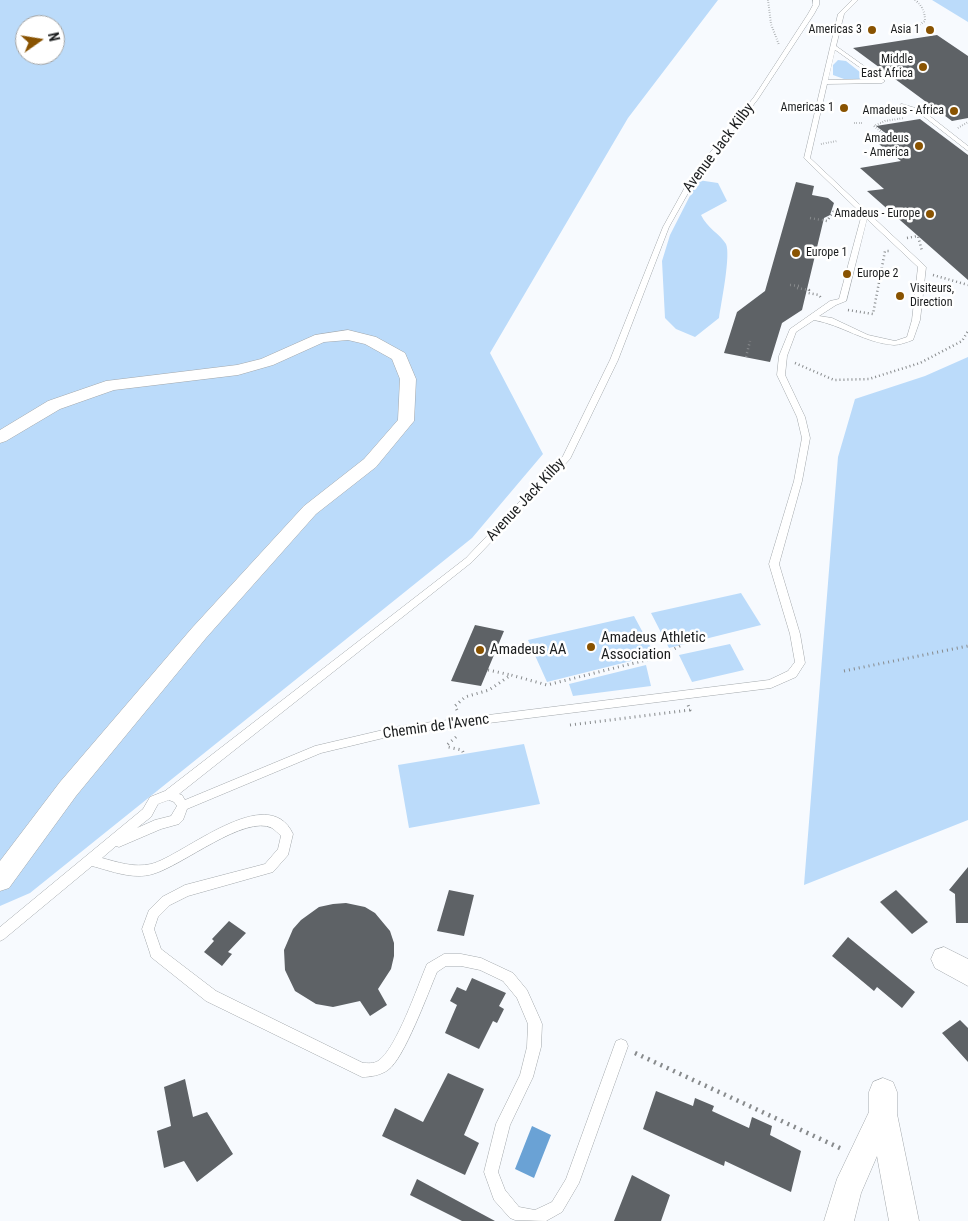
<!DOCTYPE html>
<style>
body{margin:0}
#map{position:relative;width:968px;height:1221px;overflow:hidden;background:#f7fafe;font-family:"Roboto Condensed",sans-serif}
canvas{display:block}
.north{position:absolute;left:15px;top:15px;width:50px;height:50px;box-sizing:border-box;background:#fff;border:1px solid #a4a5a5;border-radius:50%;rotate:77deg;font-size:14px;font-weight:700;line-height:20px;text-align:center;color:#1c1e1f}
.north::after{content:'';display:block;margin:auto;width:18px;height:22px;background:#895301;clip-path:polygon(50% 0,100% 100%,50% 72%,0 100%)}
</style>
<div id="map">
<canvas width="968" height="1221"></canvas>
<div class="north">N</div>
</div>
<script>
const context = document.querySelector('canvas').getContext('2d');
context.lineJoin = 'round';
function paint(path, color) { context.fillStyle = color; context.fill(path, 'evenodd'); }
function trace(path, color, width, dash) { context.strokeStyle = color; context.lineWidth = width; context.lineCap = dash ? 'butt' : 'round'; context.setLineDash(dash || []); context.stroke(path); }
function write(font, color, halo, rows, align = 'center') {
  context.font = font + ' "Roboto Condensed",sans-serif'; context.lineWidth = 5; context.setLineDash([]); context.textBaseline = 'middle'; context.strokeStyle = halo; context.fillStyle = color; for (const [text, x, y, turn = 0] of rows) {
    context.save(); context.translate(x, y); context.rotate((+turn || 0) * Math.PI / 180); context.textAlign = isNaN(turn) ? turn : align; if (halo) context.strokeText(text, 0, 0); context.fillText(text, 0, 0); context.restore();
  }
}
paint(new Path2D(`
 M 0,0 L 718,0 L 628,118 L 490,353 L 543,454 L 472,538 L 30,893 L 0,906 ZM 25,25 L 55,25 L 55,55 L 25,55 Z
 M 932,0 L 968,0 L 968,22 Z
 M 838,60 L 846,61 L 865,76 L 863,79 L 844,79 L 833,75 L 833,65 Z
 M 698,180 L 718,183 L 727,201 L 701,215 C 707,228 720,234 726,244 C 731,255 721,304 719,318 L 695,337 L 676,329 L 665,318 L 662,261 L 670,235 Z
 M 968,357 L 968,820 L 804,885 L 838,457 L 855,399 L 925,376 Z
 M 741,593 L 761,625 L 669,648 L 651,613 Z
 M 634,616 L 655,655 L 547,682 L 528,640 Z
 M 730,644 L 744,670 L 692,682 L 679,655 Z
 M 646,665 L 651,686 L 573,696 L 569,684 Z
 M 524,744 L 540,804 L 409,828 L 398,765 Z`), '#bbdbfa');
paint(new Path2D(`
 M 532,1126 L 551,1135 L 534,1178 L 515,1169 Z`), '#6aa2d5');
paint(new Path2D(`
 M 937,35 L 968,56 L 968,118 L 952,121 L 853,48 Z
 M 920,119 L 968,155 L 968,280 L 867,191 L 884,189 L 860,168 L 901,161 L 871,138 L 888,135 L 876,126 Z
 M 796,182 L 814,186 L 812,195 L 828,198 L 834,203 L 830,215 L 824,218 L 802,310 L 782,323 L 770,362 L 724,353 L 737,312 L 765,291 Z
 M 475,625 L 504,631 L 481,686 L 451,681 Z
 M 968,867 L 968,923 L 956,923 L 955,894 L 949,890 Z
 M 449,890 L 474,895 L 464,936 L 437,931 Z
 M 896,890 L 928,922 L 912,934 L 880,902 Z
 M 346,903 L 365,907 L 375,913 L 390,931 L 394,943 L 394,956 L 391,969 L 378,989 L 387,1005 L 370,1016 L 360,1001 L 333,1007 L 316,1004 L 295,991 L 285,970 L 284,950 L 293,929 L 301,920 L 319,907 L 333,904 Z
 M 229,921 L 246,933 L 228,952 L 232,954 L 222,966 L 204,952 L 214,941 L 212,939 Z
 M 848,937 L 915,992 L 902,1008 L 877,987 L 874,991 L 832,956 Z
 M 472,978 L 506,993 L 499,1006 L 504,1009 L 497,1023 L 493,1021 L 479,1049 L 445,1033 L 457,1005 L 450,1001 L 457,987 L 466,991 Z
 M 960,1020 L 968,1028 L 968,1062 L 942,1033 Z
 M 448,1073 L 484,1089 L 464,1135 L 479,1143 L 465,1175 L 382,1136 L 395,1108 L 423,1122 Z
 M 185,1079 L 193,1117 L 207,1112 L 233,1154 L 197,1182 L 184,1161 L 164,1168 L 157,1131 L 171,1126 L 164,1087 Z
 M 656,1091 L 693,1106 L 695,1098 L 714,1106 L 712,1111 L 749,1128 L 752,1117 L 772,1126 L 770,1135 L 801,1151 L 791,1192 L 725,1161 L 724,1166 L 643,1129 Z
 M 632,1175 L 670,1195 L 661,1221 L 614,1221 Z
 M 417,1179 L 495,1221 L 462,1221 L 410,1195 Z`), '#5e6266');
const lane = new Path2D(`
 M 813,0 L 819,0 L 819,5 L 814,14 L 758,99 L 696,179 L 669,227 L 618,360 L 570,459 L 472,562 L 179,794 L 182,795 L 185,800 L 315,746 L 400,726 L 769,680 L 788,671 L 795,662 L 790,634 L 769,564 L 794,481 L 802,438 L 797,417 L 777,375 L 779,356 L 790,329 L 830,301 L 839,299 L 862,214 L 804,158 L 838,14 L 852,0 L 858,0 L 844,14 L 836,46 L 885,81 L 882,83 L 827,84 L 810,158 L 926,267 L 920,320 L 913,340 C 907,342 900,345 894,345 C 865,343 842,325 814,320 L 796,332 L 787,356 L 785,375 L 805,417 L 810,438 L 802,481 L 779,564 L 800,634 L 805,663 L 796,677 L 771,688 L 400,734 L 321,753 L 187,809 L 183,820 L 179,824 L 161,829 L 119,847 L 116,846 L 102,858 C 117,862 134,868 151,864 C 183,856 268,780 293,834 L 288,855 L 273,872 L 188,896 L 170,905 L 158,917 L 154,929 L 161,949 L 216,991 L 363,1063 C 368,1063 373,1064 378,1061 C 396,1050 418,985 427,964 L 444,954 L 461,954 L 481,958 L 513,973 L 527,990 L 540,1019 L 542,1024 L 541,1047 L 533,1077 L 510,1125 L 498,1172 L 505,1190 L 519,1207 L 535,1210 L 552,1202 L 566,1179 L 616,1041 L 621,1039 L 626,1041 L 628,1046 L 579,1183 L 562,1212 L 546,1221 L 515,1220 L 510,1218 L 494,1200 L 484,1172 L 496,1124 L 520,1075 L 527,1047 L 528,1024 L 517,998 L 503,981 L 480,970 L 461,966 L 446,966 L 437,972 C 428,993 404,1059 388,1070 C 381,1075 371,1077 362,1077 L 206,1001 L 151,957 L 150,953 L 142,929 L 149,910 L 162,897 L 185,885 L 265,864 L 278,849 L 281,836 C 278,833 275,830 272,828 C 245,814 182,866 153,874 C 133,880 111,871 92,866 L 4,939 L 0,941 L 0,927 L 143,809 L 150,797 L 165,791 L 466,558 L 563,456 L 610,360 L 663,227 L 690,178 L 754,97 L 808,14 L 813,5 ZM 835,50 L 837,51 L 876,79 L 828,80 ZM 867,219 L 918,267 L 912,320 L 907,337 L 895,341 L 868,335 L 832,318 L 819,316 L 836,305 L 846,301 ZM 169,800 L 174,802 L 177,806 L 171,816 L 155,820 L 137,828 L 151,817 L 158,804 Z
 M 902,104 L 922,110 L 968,146 L 968,151 L 918,112 L 900,107 L 900,105 Z`);
const street = new Path2D(`
 M 348,330 L 376,337 L 405,353 L 416,379 L 414,421 L 376,467 L 316,514 L 206,638 L 76,796 L 9,888 L 0,891 L 0,861 L 60,782 L 192,628 L 304,506 L 364,459 L 398,420 L 400,379 L 392,359 L 365,344 L 348,340 L 324,342 L 273,365 L 238,375 L 114,390 L 60,409 L 6,441 L 0,443 L 0,430 L 48,401 L 106,381 L 237,365 L 261,359 L 315,335 Z
 M 944,947 L 968,959 L 968,986 L 935,968 L 931,959 L 935,950 Z
 M 883,1078 L 893,1082 L 897,1092 L 897,1114 L 919,1221 L 889,1221 L 877,1156 L 861,1193 L 854,1221 L 824,1221 L 837,1179 L 869,1112 L 869,1092 L 873,1082 Z`);
trace(lane, '#a3a8ac', 1);
trace(street, '#a3a8ac', 1);
trace(new Path2D(`
 M 768,0 L 771,24 L 779,45
 M 915,0 C 922,5 925,12 925,21 L 919,25
 M 854,123 L 862,123
 M 958,128 L 968,122
 M 886,136 L 874,126 L 885,121 L 904,118
 M 821,144 L 837,141`), '#878a8c', 2, [0.5, 2]);
trace(new Path2D(`
 M 810,218 L 827,221 L 833,212 L 844,209
 M 907,238 L 918,236 L 922,251
 M 933,275 L 968,285
 M 790,285 L 800,286
 M 797,288 L 809,290 L 808,293 L 819,295 L 821,298
 M 848,310 L 873,314 L 885,251 L 889,251
 M 746,357 L 750,341
 M 795,363 L 834,380 L 869,379 L 920,363 L 962,341 L 968,331`), '#878a8c', 2.5, [1, 3]);
trace(new Path2D(`
 M 488,670 L 511,675
 M 844,671 L 968,646
 M 457,710 L 455,706 L 465,697 L 489,690 L 511,675 L 547,685 L 658,657 L 682,645
 M 570,725 L 690,710 L 688,705
 M 456,737 L 447,745 L 448,747 L 462,750 L 464,754`), '#878a8c', 3, [1, 4]);
trace(new Path2D(`
 M 635,1053 L 842,1149`), '#878a8c', 4.5, [2, 5]);
paint(lane, '#fff');
paint(street, '#fff');
for (const [x, y, r, color] of [
 [872,30,5,"#895301"],
 [930,30,5,"#895301"],
 [923,67,5,"#895301"],
 [844,108,5,"#895301"],
 [954,111,5,"#895301"],
 [919,146,5,"#895301"],
 [930,214,5,"#895301"],
 [796,253,5,"#895301"],
 [847,274,5,"#895301"],
 [900,296,5,"#895301"],
 [591,647,5,"#895301"],
 [480,650,5,"#895301"]
]) { const dot = new Path2D(); dot.arc(x, y, r, 0, 2 * Math.PI); context.fillStyle = color; context.fill(dot); trace(dot, '#fff', 2); }
write('12px', '#1c1e1f', '#fff', [
 ["Americas 3",862,30],
 ["Asia 1",920,30],
 ["Middle",913,60],
 ["East Africa",913,74],
 ["Americas 1",834,108],
 ["Amadeus - Africa",944,111],
 ["Amadeus",909,139],
 ["- America",909,153],
 ["Amadeus - Europe",920,214],
 ["Europe 1",806,253,"left"],
 ["Europe 2",857,274,"left"],
 ["Visiteurs,",910,289,"left"],
 ["Direction",910,303,"left"]
], 'right');
write('15px', '#1c1e1f', '#fff', [
 ["Avenue Jack Kilby",719,148,-53],
 ["Avenue Jack Kilby",526,500,-47],
 ["Chemin de l'Avenc",436,727,-8]
]);
write('15px', '#1c1e1f', '#fff', [
 ["Amadeus Athletic",601,638],
 ["Association",601,655],
 ["Amadeus AA",490,650]
], 'left');
</script>
